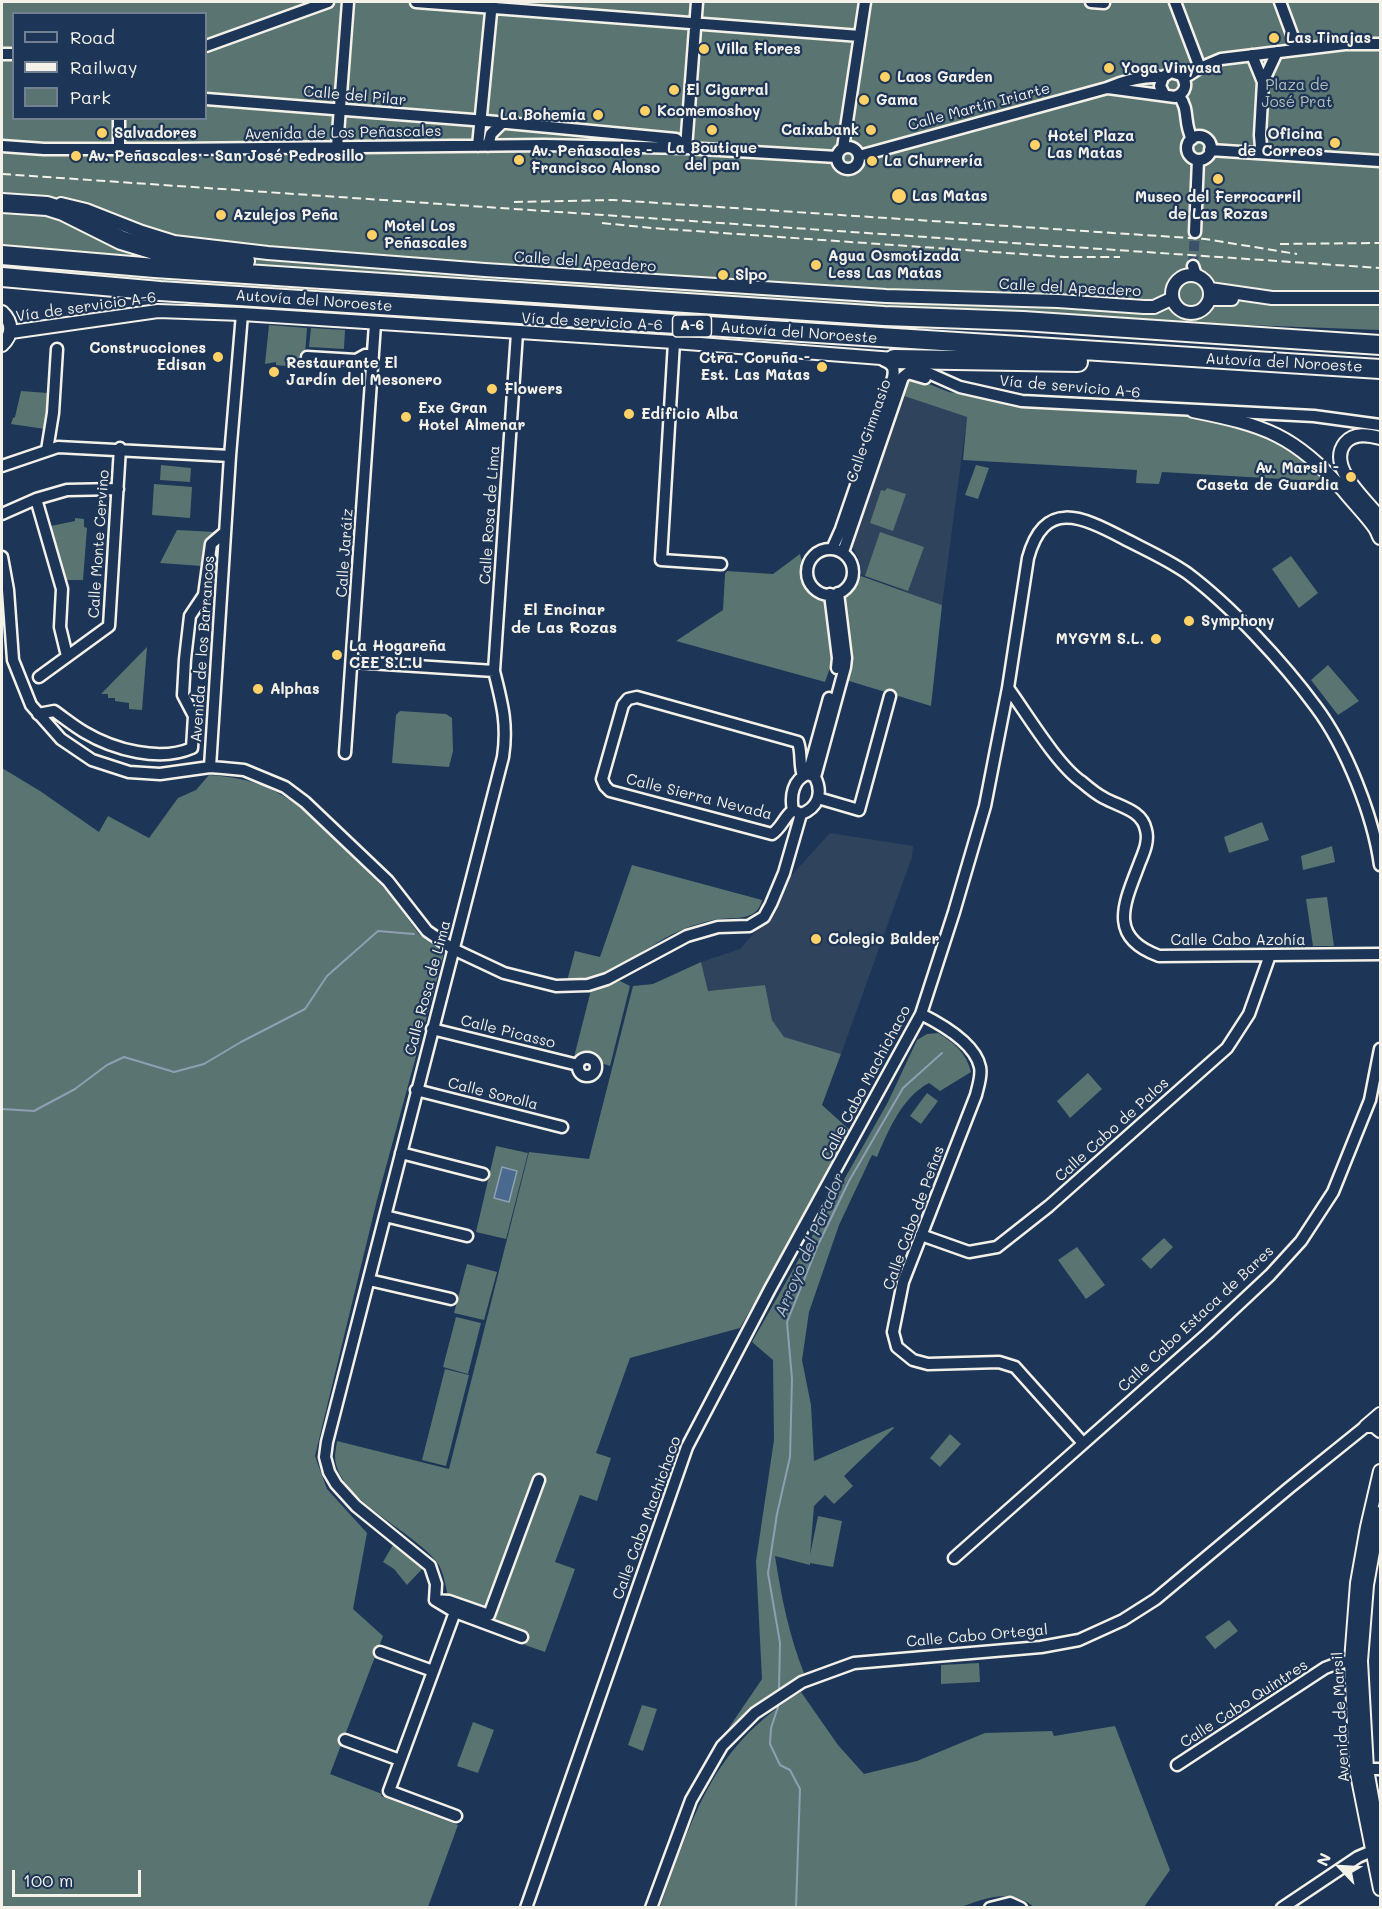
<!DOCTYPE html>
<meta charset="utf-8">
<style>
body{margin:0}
#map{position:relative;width:1382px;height:1909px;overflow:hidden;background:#1d3557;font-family:Mali,sans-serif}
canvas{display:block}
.frame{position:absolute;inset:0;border:3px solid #f4f1e8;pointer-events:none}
.legend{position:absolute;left:12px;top:12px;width:195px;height:108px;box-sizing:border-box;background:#1d3557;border:2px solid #738091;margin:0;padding:8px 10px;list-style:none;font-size:18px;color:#f4f1e8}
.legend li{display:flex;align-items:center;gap:12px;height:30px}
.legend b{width:30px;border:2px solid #738091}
.north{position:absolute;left:1310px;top:1837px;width:60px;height:60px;-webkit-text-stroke:4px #1d3557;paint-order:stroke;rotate:295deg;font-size:16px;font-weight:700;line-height:24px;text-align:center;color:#f4f1e8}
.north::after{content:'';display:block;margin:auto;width:21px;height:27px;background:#f4f1e8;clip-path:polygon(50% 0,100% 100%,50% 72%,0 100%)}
.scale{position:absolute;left:12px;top:1870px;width:129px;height:27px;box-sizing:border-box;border:3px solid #f4f1e8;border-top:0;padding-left:8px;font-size:18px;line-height:21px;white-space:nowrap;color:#f4f1e8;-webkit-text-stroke:4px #1d3557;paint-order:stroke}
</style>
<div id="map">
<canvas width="1382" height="1909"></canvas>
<div class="frame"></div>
<ul class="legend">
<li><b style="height:8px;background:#1d3557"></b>Road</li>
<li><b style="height:8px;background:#f4f1e8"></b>Railway</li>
<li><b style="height:16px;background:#5a7471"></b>Park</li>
</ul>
<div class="north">N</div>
<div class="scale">100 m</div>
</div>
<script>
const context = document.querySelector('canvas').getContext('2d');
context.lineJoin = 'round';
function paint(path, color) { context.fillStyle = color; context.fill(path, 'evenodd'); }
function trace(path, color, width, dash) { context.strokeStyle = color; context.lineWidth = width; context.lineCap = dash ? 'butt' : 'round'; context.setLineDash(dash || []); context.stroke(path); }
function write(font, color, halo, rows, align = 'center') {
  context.font = font + ' Mali,sans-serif'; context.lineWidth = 4.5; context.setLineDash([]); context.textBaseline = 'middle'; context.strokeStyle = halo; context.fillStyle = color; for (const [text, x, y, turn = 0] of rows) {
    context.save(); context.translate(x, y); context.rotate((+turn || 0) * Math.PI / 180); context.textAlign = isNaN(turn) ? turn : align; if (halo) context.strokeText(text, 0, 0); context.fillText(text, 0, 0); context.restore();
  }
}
paint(new Path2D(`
 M 904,396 L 967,417 L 942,605 L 862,575 L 860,562 L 853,547 Z
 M 830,833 L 913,846 L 912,857 L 841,1054 L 784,1037 L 772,1020 L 765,985 L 708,991 L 701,962 L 740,949 L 756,931 L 770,921 L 790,877 Z`), '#30435c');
paint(new Path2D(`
 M 2,2 L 1380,2 L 1380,330 L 2,278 ZM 14,14 L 206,14 L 206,118 L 14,118 Z
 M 269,325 L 307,328 L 304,368 L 276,365 L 276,362 L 265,364 Z
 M 311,328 L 345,330 L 344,349 L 309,347 Z
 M 914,378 L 949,392 L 1018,404 L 1204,417 L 1278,438 L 1325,476 L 1316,481 L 1162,472 L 1159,484 L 1136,483 L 1137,470 L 963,460 L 967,417 L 904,396 L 909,380 Z
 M 21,391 L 48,393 L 45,429 L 11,424 L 13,418 L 15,417 Z
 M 161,465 L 191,468 L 190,482 L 160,480 Z
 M 976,465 L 989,468 L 978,499 L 965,495 Z
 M 154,484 L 192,487 L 190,518 L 152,515 Z
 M 887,488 L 906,494 L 893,531 L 870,523 L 881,490 L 885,491 Z
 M 75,518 L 84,519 L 84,527 L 87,528 L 83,580 L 64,580 L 47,524 L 51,526 L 75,521 Z
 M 177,530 L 215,532 L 207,542 L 202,566 L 160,563 Z
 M 880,532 L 924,547 L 908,591 L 865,576 Z
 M 800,554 L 809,591 L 827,598 L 833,659 L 825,682 L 676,641 L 723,610 L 725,574 L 727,571 L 773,574 Z
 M 1291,556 L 1318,593 L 1299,608 L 1272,569 Z
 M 861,576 L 942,605 L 931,706 L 846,680 L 842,597 L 854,588 Z
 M 147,647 L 142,710 L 129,709 L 129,703 L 115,701 L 115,698 L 108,698 L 108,694 L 101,694 Z
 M 1328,665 L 1359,701 L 1338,715 L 1311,680 Z
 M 400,711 L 446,714 L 452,718 L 453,751 L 449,767 L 392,763 L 396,715 Z
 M 2,768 L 40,791 L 99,832 L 108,816 L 149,838 L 178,798 L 196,790 L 209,775 C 247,778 267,784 299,806 L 387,891 L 419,934 L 444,953 L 377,1200 L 315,1456 L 327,1489 L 367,1533 L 353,1609 L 383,1636 L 330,1774 L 382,1794 L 381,1796 L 458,1825 L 428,1907 L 2,1907 Z
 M 1262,822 L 1269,840 L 1229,853 L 1224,837 Z
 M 1332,846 L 1335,862 L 1303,870 L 1301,856 Z
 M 632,865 L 762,900 C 757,921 737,917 720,919 C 710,920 698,924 689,927 C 646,943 614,980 567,981 L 575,951 L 600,957 Z
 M 1327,897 L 1334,946 L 1313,946 L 1306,899 Z
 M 701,962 L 708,991 L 765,985 L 772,1020 L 784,1037 L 841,1054 L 822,1105 L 852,1132 L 740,1328 L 630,1358 L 596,1453 L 611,1458 L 597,1501 L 580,1495 L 555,1562 L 575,1569 L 545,1652 L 525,1645 L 528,1636 L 448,1606 L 449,1601 C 446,1589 444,1570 436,1561 C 413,1532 344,1501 336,1464 C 334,1456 336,1449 337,1441 L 449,1469 L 529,1152 L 589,1159 L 633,986 L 653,984 Z
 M 620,981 L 630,986 L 610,1066 L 601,1063 L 592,1054 L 574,1057 L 591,990 Z
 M 938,1033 C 955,1043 966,1053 971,1072 L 940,1091 L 929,1083 C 902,1097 888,1131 877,1157 L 872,1155 L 839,1225 L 809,1312 L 802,1360 L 811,1405 L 814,1461 L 893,1427 L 894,1428 L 844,1476 L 853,1486 L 834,1504 L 825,1495 L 814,1506 L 810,1555 L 818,1516 L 842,1521 L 833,1567 L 810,1563 L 810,1565 L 775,1556 C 781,1595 789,1636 804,1673 L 754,1705 L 728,1729 L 762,1679 L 756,1561 L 774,1440 L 773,1360 L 752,1342 L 888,1102 L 917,1040 L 927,1034 Z
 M 1088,1073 L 1102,1089 L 1070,1118 L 1057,1101 Z
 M 927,1093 L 938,1101 L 921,1124 L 910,1116 Z
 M 496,1146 L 528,1153 L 506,1239 L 476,1232 Z
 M 1164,1238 L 1173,1247 L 1151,1269 L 1141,1259 Z
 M 1077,1247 L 1105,1285 L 1086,1299 L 1058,1260 Z
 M 467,1264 L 497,1272 L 484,1320 L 454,1313 Z
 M 456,1317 L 481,1323 L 468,1374 L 443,1367 Z
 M 445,1369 L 469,1375 L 446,1466 L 422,1460 Z
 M 950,1434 L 961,1444 L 940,1467 L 930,1458 Z
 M 393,1545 L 423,1568 L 407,1585 L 394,1569 L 383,1562 Z
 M 1229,1620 L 1238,1631 L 1215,1649 L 1205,1637 Z
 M 979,1663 L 980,1682 L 941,1684 L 941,1665 Z
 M 801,1692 L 838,1745 L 864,1774 L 917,1761 L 985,1733 L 1052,1731 L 1054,1736 L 1115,1726 L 1170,1870 L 1144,1907 L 1034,1907 C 1011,1888 984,1898 959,1908 L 660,1907 C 694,1815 711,1747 801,1692 Z
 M 642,1705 L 657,1709 L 643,1751 L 628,1745 Z
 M 473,1722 L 494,1730 L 478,1773 L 457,1766 Z`), '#5a7471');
const water = new Path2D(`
 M 502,1167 L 517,1171 L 509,1202 L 494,1198 Z`);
paint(water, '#49698f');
trace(water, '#8d9fb3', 1.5);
trace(new Path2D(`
 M 2,1109 L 34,1111 L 75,1089 L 107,1065 L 124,1057 L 174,1072 L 204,1064 L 241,1042 L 305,1009 L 327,976 L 378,931 L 414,934
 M 779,1689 L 780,1643 L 768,1573 L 777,1514 L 790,1457 L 792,1379 L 787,1322 L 818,1245 L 849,1181 L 903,1088 L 942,1053
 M 778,1707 L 771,1728 L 770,1744 L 780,1765 L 790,1770 L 800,1789 L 796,1908`), '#8d9fb3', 2);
trace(new Path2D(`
 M 1193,266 L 1195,232`), '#3d516d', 10, [10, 5]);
const minor = new Path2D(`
 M 416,2 L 860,36
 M 1091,2 L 1104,3
 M 1175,2 L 1200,68
 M 1280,2 L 1293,37 L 1295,49
 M 206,46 L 328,2
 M 2,54 L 14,54
 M 1252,55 L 1263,82
 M 1184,78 L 1200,68 L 1221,59 L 1345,44 L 1380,44
 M 1108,88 L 1175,97 C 1186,93 1188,83 1181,75 L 1171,72 L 1163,77 L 1160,86 L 1164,94
 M 1179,96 C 1190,110 1183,122 1192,139
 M 206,99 L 486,121 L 676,139 L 686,148
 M1187 148a12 12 0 1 1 24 0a12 12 0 1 1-24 0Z
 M 2,146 L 44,149 L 176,149 L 544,145 L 686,148 L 837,157
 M 478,146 L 492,2
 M 488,146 L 491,134 L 501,124
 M 337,147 L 348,2
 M837 158a11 11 0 1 1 22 0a11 11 0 1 1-22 0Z
 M 686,148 L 697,2
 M 843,148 L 865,2
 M 119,149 L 119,118
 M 1210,150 L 1380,161
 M 1266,153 L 1261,147 L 1260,135 L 1263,82 L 1277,52
 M 859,156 L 1107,88 C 1126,80 1143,76 1163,77
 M 1195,232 L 1198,160
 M 1193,266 L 1196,275
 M 674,342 L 661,560 L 721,564
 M 307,357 L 356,360 L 365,355 L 373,355
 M 906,363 L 960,387 L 1022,401 L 1314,416 L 1380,425
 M 47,450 L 53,413 L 57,349
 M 2,466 L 58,447 L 230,456
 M 36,499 L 62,589 L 60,627 L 67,656
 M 2,514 L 36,499 L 67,490 L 118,489
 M 832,549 L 841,529 L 893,378 C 895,368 893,364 883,360
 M807 572a23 23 0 1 1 46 0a23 23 0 1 1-46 0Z
 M 843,552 L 903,377 L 908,373 L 925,378
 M 2,557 L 8,590 L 13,660 L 31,705 L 61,739 L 92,760 L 129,772 L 160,774 L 210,767 L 223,768 L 244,770 L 285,787 L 305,802 L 388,881 L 427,931 L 453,949 L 504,973 L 556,986 L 588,985 L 607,979 L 687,936 L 718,927 L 749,926 L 764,917 L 771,904 L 784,873 L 801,814
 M 830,594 L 838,658 L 837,668
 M 353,662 L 494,671
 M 39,677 L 109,626 L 120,448
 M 1008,688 C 1027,714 1057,765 1082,782 C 1089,788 1096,794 1104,798 C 1120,807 1142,810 1146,830 C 1149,841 1144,852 1140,862 C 1125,902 1106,937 1159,956 L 1380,954
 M 38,714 L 54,711 C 64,718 74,726 84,732 C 114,750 160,762 192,748 L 194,716 L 183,695 L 185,659 L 190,616 L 204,595 L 211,544 L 225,532
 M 345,753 L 375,324
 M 210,767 L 230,456 L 242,314
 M 808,774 L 829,698
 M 808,774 L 815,777 C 823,793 818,808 801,814 L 793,810 C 790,796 793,779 808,774 Z
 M 815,777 L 845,667 L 846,658 L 838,593
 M 818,798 L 859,810 L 890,696
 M 793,810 C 784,817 782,827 772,834 L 610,791 L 605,786 L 602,779 L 623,705 L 628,699 L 637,697 L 798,742 C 802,753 799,764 803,776
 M 921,1014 C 941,1024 975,1043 980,1067 C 982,1076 978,1086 976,1095 L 903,1282 L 893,1332 L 897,1347 L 913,1360 L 928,1364 L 999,1362 L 1015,1367 L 1083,1443
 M 432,1029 L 578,1065
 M578 1067a9 9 0 1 1 18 0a9 9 0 1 1-18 0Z
 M 416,1090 L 562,1127
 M 401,1153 L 483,1174
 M 385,1216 L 467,1236
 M 921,1235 L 969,1252 L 997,1247 L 1049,1206 L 1227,1048 L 1249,1014 L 1270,955
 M 369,1280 L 451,1299
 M 954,1558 L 1207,1334 L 1270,1275 L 1301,1241 L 1333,1192 L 1370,1100 L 1380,1049
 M 435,1600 L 436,1584 L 430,1566 L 356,1506 L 336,1484 L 329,1472 L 325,1457 L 327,1442 L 503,757 C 508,724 502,703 494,671 L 517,333
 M 435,1600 L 455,1612 L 389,1791 L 456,1816
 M 435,1600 L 449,1601 L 489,1615 L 539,1480
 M 455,1612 L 522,1637
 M 380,1652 L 433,1671
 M 345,1740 L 400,1760
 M 1177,1765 L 1325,1668 L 1338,1663 L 1357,1661
 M 1360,1769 L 1380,1769
 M 526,1908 L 687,1447 L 770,1289 L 921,1014 L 954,912 L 985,806 L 1008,688 L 1028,558 C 1044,499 1081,516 1123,538 C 1144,549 1167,559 1187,573 C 1231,606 1283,662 1316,707 C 1346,747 1373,815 1380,865
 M 651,1908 L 691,1800 L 722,1746 L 755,1713 L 802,1682 L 854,1663 L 1041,1647 L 1079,1640 L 1123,1620 L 1156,1599 L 1289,1488 L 1366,1426
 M 990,1908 L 1010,1903 L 1021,1908
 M 1282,1908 L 1358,1857 L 1379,1848`);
const tertiary = new Path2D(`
 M 61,204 L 86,210 L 142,232 L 174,242 L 268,253 L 485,270 L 886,296 L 1058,301 L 1144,307 L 1154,307 L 1171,299
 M1172 294a19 19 0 1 1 38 0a19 19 0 1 1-38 0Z
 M 1210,289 L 1272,298 L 1380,298
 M 1210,299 L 1232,299
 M 2,312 C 13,322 13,335 2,345
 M 11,332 L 158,311 L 242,314 L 674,342 L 894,359
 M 1193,411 C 1264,425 1295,435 1344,491 C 1351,500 1372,522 1376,530 C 1378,533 1378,536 1380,538
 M 1380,438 C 1369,435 1354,432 1345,443 C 1326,467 1367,500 1380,518
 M 1366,1426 L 1380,1414
 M 1366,1426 L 1374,1426 L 1380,1431
 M 1380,1471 L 1367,1527 L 1357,1583 L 1351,1661 L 1356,1769 L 1380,1889
 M 1380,1513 L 1367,1585 L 1361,1661 L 1367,1769 L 1380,1842`);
const motorway = new Path2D(`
 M 2,203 L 47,206 L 63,211 L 121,240 L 170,255 L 245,261
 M 2,255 L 155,268 L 884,316 L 1023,321 L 1380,345
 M 2,277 L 160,291 L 1380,369
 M 894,359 L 1078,362`);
trace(minor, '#f4f1e8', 15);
trace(tertiary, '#f4f1e8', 16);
trace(motorway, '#f4f1e8', 22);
trace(minor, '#1d3557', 10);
trace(tertiary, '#1d3557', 12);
trace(motorway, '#1d3557', 18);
trace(new Path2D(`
 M 2,174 L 1380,268
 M 514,202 L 613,200 L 1205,239 L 1297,254
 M 602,223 L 652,228 L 1064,257 L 1120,257
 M 1280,244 L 1380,243`), '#f4f1e8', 2, [9, 4.5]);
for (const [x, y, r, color] of [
 [1274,38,6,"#ffd166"],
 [704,49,6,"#ffd166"],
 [1109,68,6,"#ffd166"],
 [885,77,6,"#ffd166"],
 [674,90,6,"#ffd166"],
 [864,100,6,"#ffd166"],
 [645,111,6,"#ffd166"],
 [598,115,6,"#ffd166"],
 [712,130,6,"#ffd166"],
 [871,130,6,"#ffd166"],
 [102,133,6,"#ffd166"],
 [1335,143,6,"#ffd166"],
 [1035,145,6,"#ffd166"],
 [76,156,6,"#ffd166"],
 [519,160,6,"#ffd166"],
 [872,161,6,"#ffd166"],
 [1218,179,6,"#ffd166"],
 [899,196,8,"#ffd166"],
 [221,215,6,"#ffd166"],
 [372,235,6,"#ffd166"],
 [816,265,6,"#ffd166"],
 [723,275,6,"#ffd166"],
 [218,357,6,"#ffd166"],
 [822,367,6,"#ffd166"],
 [274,372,6,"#ffd166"],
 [492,389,6,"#ffd166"],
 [629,414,6,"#ffd166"],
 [406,417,6,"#ffd166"],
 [1351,477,6,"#ffd166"],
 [1189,621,6,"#ffd166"],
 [1156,639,6,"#ffd166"],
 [337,655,6,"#ffd166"],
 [258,689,6,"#ffd166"],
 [816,939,6,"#ffd166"]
]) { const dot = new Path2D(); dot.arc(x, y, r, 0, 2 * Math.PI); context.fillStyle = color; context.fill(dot); trace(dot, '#1d3557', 2); }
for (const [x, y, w] of [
 [692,326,39]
]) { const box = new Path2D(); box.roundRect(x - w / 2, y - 11, w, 22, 4.5); context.fillStyle = '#1d3557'; context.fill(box); trace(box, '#f4f1e8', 1.5); }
write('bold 14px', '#f4f1e8', null, [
 ["A-6",692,326]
]);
write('bold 15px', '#f4f1e8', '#1d3557', [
 ["Las Tinajas",1286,38],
 ["Villa Flores",716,49],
 ["Yoga Vinyasa",1121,68],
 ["Laos Garden",897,77],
 ["El Cigarral",686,90],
 ["Gama",876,100],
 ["Kcomemoshoy",657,111],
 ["La Bohemia",586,115,"right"],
 ["Caixabank",859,130,"right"],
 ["Salvadores",114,133],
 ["Oficina",1323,134,"right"],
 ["de Correos",1323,151,"right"],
 ["Hotel Plaza",1047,136],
 ["Las Matas",1047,153],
 ["La Boutique",712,148,"center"],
 ["del pan",712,165,"center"],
 ["Av. Peñascales -",531,151],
 ["Francisco Alonso",531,168],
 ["Av. Peñascales - San José Pedrosillo",88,156],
 ["La Churrería",884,161],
 ["Las Matas",912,196],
 ["Museo del Ferrocarril",1218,197,"center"],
 ["de Las Rozas",1218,214,"center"],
 ["Azulejos Peña",233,215],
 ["Motel Los",384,226],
 ["Peñascales",384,243],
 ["Agua Osmotizada",828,256],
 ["Less Las Matas",828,273],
 ["Slpo",735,275],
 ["Construcciones",206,348,"right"],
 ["Edisan",206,365,"right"],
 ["Ctra. Coruña -",810,358,"right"],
 ["Est. Las Matas",810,375,"right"],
 ["Restaurante El",286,363],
 ["Jardín del Mesonero",286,380],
 ["Flowers",504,389],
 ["Exe Gran",418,408],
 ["Hotel Almenar",418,425],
 ["Edificio Alba",641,414],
 ["Av. Marsil -",1339,468,"right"],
 ["Caseta de Guardia",1339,485,"right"],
 ["Symphony",1201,621],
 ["MYGYM S.L.",1144,639,"right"],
 ["La Hogareña",349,646],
 ["CEE S.L.U",349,663],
 ["Alphas",270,689],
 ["Colegio Balder",828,939]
], 'left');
write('15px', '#b6bfb8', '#1d3557', [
 ["Plaza de",1297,85],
 ["José Prat",1297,102]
]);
write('15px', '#f4f1e8', '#1d3557', [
 ["Calle del Pilar",355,96,5],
 ["Calle Martín Iriarte",979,107,-15],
 ["Avenida de Los Peñascales",343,133,-1],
 ["Calle del Apeadero",585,262,4],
 ["Calle del Apeadero",1070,288,3],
 ["Autovía del Noroeste",314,301,4],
 ["Vía de servicio A-6",86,307,-8],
 ["Vía de servicio A-6",592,322,3],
 ["Autovía del Noroeste",799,333,4],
 ["Autovía del Noroeste",1284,363,3],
 ["Vía de servicio A-6",1070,387,5],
 ["Calle Gimnasio",869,431,-71],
 ["Calle Rosa de Lima",490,515,-86],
 ["Calle Monte Cervino",99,544,-86],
 ["Calle Jaráiz",345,553,-86],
 ["Avenida de los Barrancos",203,649,-86],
 ["Calle Sierra Nevada",699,797,14],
 ["Calle Cabo Azohía",1238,940],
 ["Calle Rosa de Lima",428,988,-75],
 ["Calle Picasso",508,1032,14],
 ["Calle Cabo Machichaco",866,1083,-62],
 ["Calle Sorolla",493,1094,14],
 ["Calle Cabo de Palos",1112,1130,-42],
 ["Calle Cabo de Peñas",914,1218,-70],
 ["Calle Cabo Estaca de Bares",1196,1319,-43],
 ["Calle Cabo Machichaco",647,1518,-70],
 ["Calle Cabo Ortegal",977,1636,-5],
 ["Calle Cabo Quintres",1244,1704,-33],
 ["Avenida de Marsil",1341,1717,-93]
]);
write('bold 16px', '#f4f1e8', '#1d3557', [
 ["El Encinar",564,610],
 ["de Las Rozas",564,628]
]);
write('italic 16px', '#b8c1c9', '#1d3557', [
 ["Arroyo del Parador",810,1245,-67]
]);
</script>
